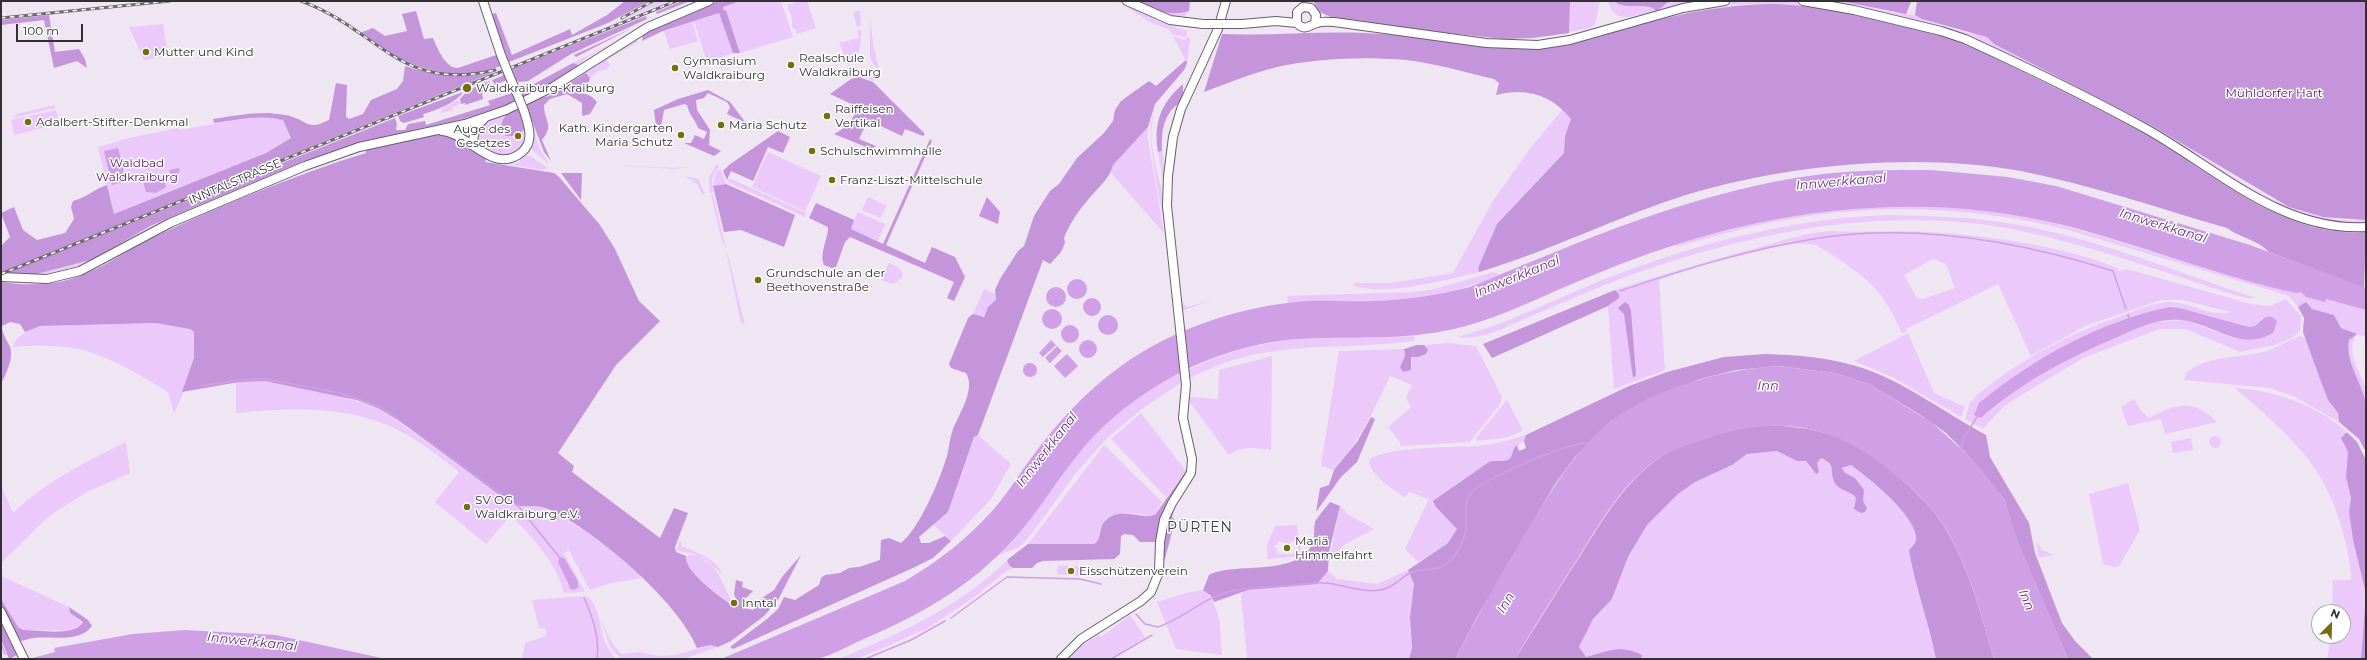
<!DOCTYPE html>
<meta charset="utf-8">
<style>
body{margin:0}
#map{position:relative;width:2367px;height:660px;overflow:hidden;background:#efe5f3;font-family:Montserrat,sans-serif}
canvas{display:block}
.frame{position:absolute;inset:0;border:2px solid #332f35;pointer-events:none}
.north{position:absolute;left:2311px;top:604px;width:40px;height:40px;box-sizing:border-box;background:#fff;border:1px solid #adacae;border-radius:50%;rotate:23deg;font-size:11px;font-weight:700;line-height:16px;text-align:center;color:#332f35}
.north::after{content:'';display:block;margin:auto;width:14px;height:18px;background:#756e0d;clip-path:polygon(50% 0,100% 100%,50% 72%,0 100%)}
.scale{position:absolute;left:16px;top:24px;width:67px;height:18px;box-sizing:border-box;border:2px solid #332f35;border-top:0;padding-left:5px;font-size:12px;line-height:14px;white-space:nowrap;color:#332f35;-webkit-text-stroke:3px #fff;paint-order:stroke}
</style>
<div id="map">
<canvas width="2367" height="660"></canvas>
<div class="frame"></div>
<div class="north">N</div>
<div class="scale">100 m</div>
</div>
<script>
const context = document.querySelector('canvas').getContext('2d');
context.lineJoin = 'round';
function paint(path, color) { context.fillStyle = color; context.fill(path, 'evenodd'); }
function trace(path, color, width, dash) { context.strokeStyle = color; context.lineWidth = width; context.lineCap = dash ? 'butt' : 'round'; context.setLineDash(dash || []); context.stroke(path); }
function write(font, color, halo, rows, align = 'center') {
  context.font = font + ' Montserrat,sans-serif'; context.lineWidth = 3; context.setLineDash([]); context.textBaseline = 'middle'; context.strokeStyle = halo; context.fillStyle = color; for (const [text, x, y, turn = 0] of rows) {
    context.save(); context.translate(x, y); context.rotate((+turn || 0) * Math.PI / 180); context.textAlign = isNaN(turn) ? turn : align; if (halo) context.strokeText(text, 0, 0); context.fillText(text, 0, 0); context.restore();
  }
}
paint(new Path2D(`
 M 658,1 L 669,1 L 631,16 L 631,15 Z
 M 740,1 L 781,1 L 793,37 L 740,53 L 726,10 L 724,11 L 723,7 Z
 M 799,1 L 807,1 L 816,28 L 797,34 L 795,29 L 792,27 L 792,19 L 787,5 Z
 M 1117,1 L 1121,1 L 1156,20 L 1187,31 L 1187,36 L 1184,37 L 1172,34 L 1170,30 L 1150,22 Z
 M 1570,1 L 1600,1 L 1595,24 L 1590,28 L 1569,32 Z
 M 1608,1 L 1614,1 L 1626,6 L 1641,4 L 1655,9 L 1676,1 L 1840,1 L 1894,13 L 1915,15 L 1922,19 L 1967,33 L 1980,34 L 1987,37 L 1994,44 C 2045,71 2097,95 2148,123 C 2217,160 2282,226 2366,220 L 2366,232 C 2281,238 2213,172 2143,133 C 2088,102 2029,76 1973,47 C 1902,20 1801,0 1726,5 C 1703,7 1682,13 1660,19 L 1657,11 C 1639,13 1614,28 1608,1 Z
 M 860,10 L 861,25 L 857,27 L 853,12 Z
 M 1154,10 L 1179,13 L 1189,11 L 1185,16 L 1173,16 Z
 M 720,13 L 733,53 L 707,62 L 694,21 Z
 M 870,18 L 873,44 L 880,74 L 870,58 Z
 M 692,22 L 698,41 L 670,49 L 664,31 Z
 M 163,24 L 168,56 L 144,60 L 129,27 Z
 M 861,30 C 861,47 861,57 846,67 L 848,65 L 839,43 L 859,38 L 857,31 Z
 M 1173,36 L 1184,40 L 1188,37 L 1190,39 L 1187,63 Z
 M 636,38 L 638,42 L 606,60 L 610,65 L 606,70 L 598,71 L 590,78 L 589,75 L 560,89 L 563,83 Z
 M 621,39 L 588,57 L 577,66 L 573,63 Z
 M 855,73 L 869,74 L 877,79 L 874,81 L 862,76 L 850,78 L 848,75 Z
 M 458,100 L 460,104 L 452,107 L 453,110 L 441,113 L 442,109 Z
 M 515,102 L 485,116 L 345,149 L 79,268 L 54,275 L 29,276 L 94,259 L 136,233 L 168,218 L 338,149 L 463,119 Z
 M 55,105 L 55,108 L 12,118 L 17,114 Z
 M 1563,109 L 1571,119 L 1565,136 L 1564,153 L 1497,224 L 1478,268 L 1479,272 C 1444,280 1387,297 1352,285 L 1357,282 L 1360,283 L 1391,283 L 1453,273 L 1493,201 L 1532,146 Z
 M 56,110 L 59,124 L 14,135 L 11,120 Z
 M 509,112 L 518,132 L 525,129 C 527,147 511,159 494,154 C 488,153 482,147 477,144 L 476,132 L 488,120 Z
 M 1154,114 C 1143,151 1170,193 1165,229 C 1162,207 1143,128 1154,114 Z
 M 249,118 L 275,118 L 283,120 L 291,138 L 266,153 L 114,214 L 98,147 L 129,138 L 178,128 L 179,130 Z
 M 1148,127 L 1148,140 L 1164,233 L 1111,173 L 1112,165 Z
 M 532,128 L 542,153 L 549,164 L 532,150 Z
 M 1162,151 L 1172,214 L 1180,300 L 1187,307 L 1213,300 L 1184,310 L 1180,310 L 1178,305 L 1171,227 L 1158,152 Z
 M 768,152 L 821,176 L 805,211 L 752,187 Z
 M 523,155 L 530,156 L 548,168 L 543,170 L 485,160 L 486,158 L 514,164 L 520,162 L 519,158 Z
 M 717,164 L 719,166 L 712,178 L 713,193 L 710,193 L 709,177 Z
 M 612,165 L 673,168 L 693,167 L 673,169 Z
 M 720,168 L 726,184 L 713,186 L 715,175 Z
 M 685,176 L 698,179 L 705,194 L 702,194 L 697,184 Z
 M 729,178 L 806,213 L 805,217 L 728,182 Z
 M 713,194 L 726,248 L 721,238 L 711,195 Z
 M 868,197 L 887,206 L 880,218 L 862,210 Z
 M 1882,206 C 1933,206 1986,208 2036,219 C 2124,239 2208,274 2296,293 L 2301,292 L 2306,297 L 2325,301 L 2326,299 L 2366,310 L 2366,337 L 2357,334 C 2343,353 2363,373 2366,391 C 2367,395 2366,400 2366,404 C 2359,385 2346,361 2349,340 L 2356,335 L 2341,328 L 2334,315 L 2312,309 L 2306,302 L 2298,307 L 2289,296 L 2283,294 L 2065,229 C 1977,208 1887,203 1797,218 C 1757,224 1718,235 1679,246 L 1673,245 C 1742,224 1810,211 1882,206 Z
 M 858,212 L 885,224 L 878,241 L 850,229 Z
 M 1887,215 C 1929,216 1972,217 2013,224 C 2097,238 2176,272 2256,298 L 2246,298 L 2228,293 C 2158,270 2089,245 2017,230 C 1890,205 1762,230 1642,271 C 1607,283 1572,299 1538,313 C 1514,323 1484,341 1458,337 C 1514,322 1564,294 1618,274 C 1705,241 1794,219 1887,215 Z
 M 1829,231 C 1861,233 1894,230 1926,232 C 1984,235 2065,246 2117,268 L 2119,271 L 2127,269 L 2251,304 L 2270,306 L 2286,299 L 2301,316 L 2300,331 L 2292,338 L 2275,345 L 2240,352 L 2186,329 L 2159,329 L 2083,358 L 2013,400 L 2003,407 L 1983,429 L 1965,419 L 1970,403 L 1976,396 C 2021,359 2072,332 2127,314 C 2139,309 2152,304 2165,302 C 2187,300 2209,318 2230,312 L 2183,300 L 2161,300 L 2085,326 L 2031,356 L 1998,284 L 1906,329 L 1907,331 L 1902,333 C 1895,319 1889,305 1879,293 C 1866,276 1836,257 1818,246 C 1789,235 1691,269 1659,280 L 1665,370 L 1614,389 L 1608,306 L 1613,303 L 1619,294 L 1615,290 C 1666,273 1716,259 1767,245 C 1788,239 1807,233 1829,231 ZM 1933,259 L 1946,264 L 1955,288 L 1923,299 L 1917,298 L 1904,275 ZM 2169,307 L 2180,308 L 2249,327 L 2255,326 L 2263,318 L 2277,321 L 2274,332 L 2235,339 L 2186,320 L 2153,322 L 2080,353 L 2056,366 L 2015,390 L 1981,418 L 1979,403 C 2034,358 2099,322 2169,307 Z
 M 727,255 L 728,255 L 745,325 L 741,323 Z
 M 889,263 L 898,267 L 903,274 L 901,279 L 893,284 L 881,280 Z
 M 1494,272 L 1499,275 C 1458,292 1418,300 1374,301 C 1345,302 1316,301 1288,303 L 1287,296 L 1412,292 L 1431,290 Z
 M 984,289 L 994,293 L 997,298 L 982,317 L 973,314 Z
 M 156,323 L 185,327 L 194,332 C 193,341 195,352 194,360 C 193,367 178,408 174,413 L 168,392 C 143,377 118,361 90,352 C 67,345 37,345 13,347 C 16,335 29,330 40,326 Z
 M 1908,333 L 1934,393 L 1965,407 L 1961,417 L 1892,377 L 1854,361 Z
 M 1412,336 L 1415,337 L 1413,341 C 1330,352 1269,337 1190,378 L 1188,370 C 1222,354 1256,343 1293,340 C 1333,336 1373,340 1412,336 Z
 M 2301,336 L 2306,339 L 2328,400 L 2338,413 L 2339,422 L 2295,397 L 2270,388 L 2184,380 L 2186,373 C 2209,354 2240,359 2267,351 C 2279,347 2289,339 2301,336 Z
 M 1449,343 L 1476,346 L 1502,397 L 1500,404 L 1470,442 L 1400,446 L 1400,442 L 1388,427 L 1411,407 L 1406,398 L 1412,385 L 1390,376 C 1374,410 1359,442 1334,470 L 1321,466 L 1339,351 L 1404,349 L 1405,356 L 1400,367 L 1412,368 L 1411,357 L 1427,350 L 1424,345 Z
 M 1272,356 L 1271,450 C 1256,448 1242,445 1229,455 L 1189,401 L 1189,397 L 1218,399 L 1219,370 Z
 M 1180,373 L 1182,382 L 1146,406 L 1107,438 L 1076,473 L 1027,540 L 1018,548 L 998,555 C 1029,524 1051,488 1078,454 C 1105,420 1141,392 1180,373 Z
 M 265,381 L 338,395 L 380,409 L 502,497 C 507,499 515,505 521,506 C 531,506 538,505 548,510 C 565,517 636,562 641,578 L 607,584 L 590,590 L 567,547 L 568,551 L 564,553 L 585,592 L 564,593 C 557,562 532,538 511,515 L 486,544 L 435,502 L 459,472 C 440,457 420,441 398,430 C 348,405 290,408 236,413 L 236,382 ZM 560,557 L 564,559 L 578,581 L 567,585 Z
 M 2235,388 C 2274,390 2320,406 2348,433 L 2346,434 L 2343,443 L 2348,452 L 2346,477 L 2351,498 L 2349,512 L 2353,540 L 2366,594 L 2361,659 L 2327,659 L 2331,636 L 2343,636 L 2343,612 L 2332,612 L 2333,580 L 2351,580 C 2351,563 2347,546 2342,529 C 2324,462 2285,432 2235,388 Z
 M 2134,399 L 2141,411 L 2149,418 C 2175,404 2194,398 2217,422 L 2165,434 L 2161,419 L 2128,426 L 2121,407 Z
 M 1507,400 L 1523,431 L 1505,438 L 1476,441 L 1476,438 Z
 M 1141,413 L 1186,471 L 1166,497 L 1111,439 Z
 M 978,435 L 1011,464 L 991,499 L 951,541 L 933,524 L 948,512 L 974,437 Z
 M 1526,435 L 1524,441 L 1514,448 L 1510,459 L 1434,501 L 1457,529 L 1448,543 L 1418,562 L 1405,549 L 1429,499 L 1409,492 L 1405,497 C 1393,490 1370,475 1369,460 C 1386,446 1451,448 1475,446 C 1493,445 1509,440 1526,435 Z
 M2209 442a6 6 0 1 1 12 0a6 6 0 1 1-12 0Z
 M 2191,438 L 2193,450 L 2173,453 L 2171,442 Z
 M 126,442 L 130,473 L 87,492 L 49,516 L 1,563 L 1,485 L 13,513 C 46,481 86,462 126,442 Z
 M 1104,445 L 1162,502 L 1155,515 L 1151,517 C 1137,513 1109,508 1102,525 C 1099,532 1102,540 1094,544 L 1028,544 Z
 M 1777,451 L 1797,461 L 1806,461 L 1812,471 L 1819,472 L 1816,463 L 1821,458 L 1828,461 L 1856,498 L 1863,501 L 1855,478 L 1845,473 L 1842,469 L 1851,465 C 1869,477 1914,514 1916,537 C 1917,542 1913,546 1910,550 C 1915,587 1929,622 1936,659 L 1641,659 L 1642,655 L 1586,657 L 1579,647 L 1593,619 L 1612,599 L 1628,557 L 1647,525 L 1678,494 L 1695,482 L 1732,465 L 1747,454 Z
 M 2128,483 L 2140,530 L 2120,565 L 2115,567 L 2103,564 L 2089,494 Z
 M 1340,506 L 1349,515 L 1374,529 L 1344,545 L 1329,561 Z
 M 1297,525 C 1297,537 1305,546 1298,556 L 1267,559 L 1267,545 L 1275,526 ZM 1278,541 L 1290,544 L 1291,541 L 1295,542 L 1299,550 L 1292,554 L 1277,554 L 1277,548 L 1274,548 L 1274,545 L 1278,545 Z
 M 680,540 L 682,546 C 698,554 714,557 723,574 L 697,555 L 677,550 Z
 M 2036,541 L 2042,550 L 2054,555 L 2039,558 Z
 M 688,555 C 713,552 725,588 733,605 C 717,593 691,579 685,559 Z
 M 1008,560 L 1009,565 L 1013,568 L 1006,571 L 973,598 L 926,629 L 857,659 L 838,659 C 902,633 957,608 1008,560 Z
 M 1058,565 L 1085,567 L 1085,576 L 1057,574 Z
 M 1408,570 L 1414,584 L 1410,617 L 1412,648 L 1409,659 L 1247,659 L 1241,594 L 1248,590 L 1317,584 L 1328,571 L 1337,579 L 1378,584 Z
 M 1,576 L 69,607 L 70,613 L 83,624 L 72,631 L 23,630 L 18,627 L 1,599 Z
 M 1203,590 C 1222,605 1220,632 1222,655 L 1176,649 L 1157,602 L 1186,593 Z
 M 585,596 C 599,601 600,628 604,640 C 607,647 611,653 616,659 L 522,659 L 525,643 L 546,636 L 546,629 L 539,628 L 532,600 Z
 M 1130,615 L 1145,637 L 1110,659 L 1068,659 L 1082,645 L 1099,635 L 1101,637 Z
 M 601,619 L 610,640 L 621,654 L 640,652 L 658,656 L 675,655 L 711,645 L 718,647 L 683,659 L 621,659 L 610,647 Z`), '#ebc9fa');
paint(new Path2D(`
 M 625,1 L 649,1 L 608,23 L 509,62 L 491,14 L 496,13 L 512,55 L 570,29 L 572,35 L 607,15 Z
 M 682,1 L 690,1 L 657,14 L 656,12 Z
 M 718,1 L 740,1 L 723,7 L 724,11 L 726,10 L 740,53 L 733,53 L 719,13 L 663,31 L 642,41 L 643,34 L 668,20 Z
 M 1136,1 L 1190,1 L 1189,11 C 1170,17 1153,10 1136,1 Z
 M 1313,1 L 1570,1 L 1569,33 L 1533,38 L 1504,39 L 1382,26 L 1337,20 L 1320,12 Z
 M 1614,1 L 1676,1 L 1667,3 L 1657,11 C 1645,0 1628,12 1614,1 Z
 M 1840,1 L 1903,1 L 1911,2 L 1906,14 Z
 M 1917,1 L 2366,1 L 2366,220 L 2323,217 L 2289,207 L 2149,124 L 1994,44 L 1987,37 L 1922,19 L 1915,15 Z
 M 1771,4 C 1837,6 1911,23 1973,47 C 2029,76 2088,102 2143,133 C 2213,172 2281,238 2366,232 L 2364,288 L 2269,252 C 2258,240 2240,238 2227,228 C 2158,208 2091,185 2021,171 C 1918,152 1786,164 1686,195 C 1616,217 1550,251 1479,272 L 1478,268 L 1497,224 L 1564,153 L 1565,136 L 1571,119 C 1552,95 1526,87 1496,95 L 1499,83 L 1494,79 C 1468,73 1441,65 1414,61 C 1375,56 1315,58 1277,67 C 1252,73 1228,83 1204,92 L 1222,34 C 1270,36 1317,31 1364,33 C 1433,36 1504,46 1573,42 C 1592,41 1618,30 1637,25 C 1685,13 1721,5 1771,4 Z
 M 416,11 L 424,39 L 433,38 C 437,48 446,69 458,68 L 496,55 L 501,66 C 448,86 402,64 360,33 L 373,28 L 385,36 L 407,31 L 402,14 Z
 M 49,15 L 55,52 L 79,49 L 85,59 L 87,68 L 77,61 L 54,68 L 44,20 L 1,25 L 1,20 Z
 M 646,16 L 647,19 L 571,54 L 528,81 L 519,82 L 516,79 L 512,69 Z
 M 632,28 L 576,57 L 574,55 Z
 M 1186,60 L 1187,63 L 1184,70 L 1155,104 L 1148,127 L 1113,165 C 1110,179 1096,189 1087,201 C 1078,211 1069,225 1064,238 L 1065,243 L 1061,252 L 1050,264 L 1043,260 L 978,435 L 974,437 L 948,512 L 919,537 L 921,543 L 929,543 L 945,536 L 951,541 L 933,558 L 915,567 L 733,649 L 730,647 L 767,619 L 778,609 L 784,597 L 795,600 L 819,585 L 821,578 L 825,575 L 840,573 L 849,568 L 859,567 L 880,560 L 881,540 L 889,538 L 901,543 C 920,528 940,479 947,456 C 949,447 950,437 953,429 C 959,414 976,389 966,373 L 951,368 L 949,364 L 968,318 L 973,314 L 984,317 L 988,307 L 996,300 L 995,290 L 1000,279 L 1018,251 L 1024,246 L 1034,216 L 1050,191 L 1059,184 L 1077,158 L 1104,133 L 1113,121 L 1115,110 L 1121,101 L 1149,81 L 1156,86 Z
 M 573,63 L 578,65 L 576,69 L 524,99 L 521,91 Z
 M 405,66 C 435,76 464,79 495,72 L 1,273 L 1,246 L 10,237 L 1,213 L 14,207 L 23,230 L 37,240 L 65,233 L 74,219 L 71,207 L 73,201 C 86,198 94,189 107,185 L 114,214 L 266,153 L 291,138 L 283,120 C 261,114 236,120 214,123 L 213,119 C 232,116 249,113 268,113 C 276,114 285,114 293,117 C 310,123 308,130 329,120 L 336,83 L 347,85 L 346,117 L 349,119 L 363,114 L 371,100 L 397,89 L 403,81 Z
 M 504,73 L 507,80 L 495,85 L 492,80 L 502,76 Z
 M 586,73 L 590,78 L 588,84 L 581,86 L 580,91 L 592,97 L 597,102 L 590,114 L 582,116 L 582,103 L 567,94 L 550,99 L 544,105 C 544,122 555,124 542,140 L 551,161 L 544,152 L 526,105 L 540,98 L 549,96 Z
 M 859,77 L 873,82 L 925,134 L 923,136 L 905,129 L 902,136 L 868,120 L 859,139 L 876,146 L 871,149 L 834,134 C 847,128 853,119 858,107 L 830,94 L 851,79 Z
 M 489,81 L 492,86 L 482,92 L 483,99 L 465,105 L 465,103 L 461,104 L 460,99 L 468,90 Z
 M 1183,84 L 1183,101 C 1164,111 1161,130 1162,151 L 1158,152 C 1153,123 1161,103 1183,84 Z
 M 708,90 L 730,102 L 746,123 L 727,114 L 730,107 L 727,102 L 708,93 L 704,98 L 696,100 L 697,110 L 710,130 L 709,145 L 721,151 L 714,156 L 684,143 L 691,143 L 695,135 L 704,139 L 707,132 L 698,128 C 695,119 689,115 687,105 L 684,104 L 664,110 L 660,133 L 657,134 L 654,110 L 678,99 Z
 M 463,92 C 456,103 435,111 423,114 L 424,117 L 404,123 L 400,121 L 398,116 Z
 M 512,93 L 515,102 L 463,119 L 361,142 L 304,161 L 150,226 L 94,259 L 29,276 L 6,273 L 395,118 L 397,124 L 396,130 L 405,130 L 408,124 L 425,121 L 426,125 L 490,105 L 488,101 Z
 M 518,108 L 525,129 L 514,136 L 506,136 L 501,130 C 501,118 507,112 518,108 Z
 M 778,131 L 790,137 L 783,153 L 768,147 L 753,181 L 731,171 L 727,180 L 723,171 L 729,165 Z
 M 438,134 L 451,135 L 486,158 L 485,162 L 554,173 L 559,177 L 600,225 L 615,249 L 639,301 L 660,321 L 616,365 L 558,453 L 574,466 L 572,472 L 660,538 L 674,508 L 688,513 L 675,547 L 676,552 L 686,556 C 683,571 722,599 734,606 L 737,602 L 734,594 L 736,580 L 743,582 L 742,587 L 753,591 L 742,602 L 746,608 L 753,610 L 762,598 L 774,590 L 782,577 L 801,555 L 778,600 L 764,616 L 731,641 L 718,647 L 711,645 L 697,648 C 679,602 594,529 548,509 C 538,505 531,506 521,506 C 515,505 507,499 502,497 L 402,423 L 380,409 L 357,400 L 265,381 L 239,382 L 182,392 L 194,358 L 194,332 L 190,329 L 156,323 L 40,326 L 25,332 L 20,324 L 10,322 L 2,326 C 2,334 7,340 10,347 C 14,358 6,374 1,384 L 1,282 C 84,294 104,258 173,228 C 236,200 300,173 366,153 L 366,148 Z
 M 930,139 L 932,141 L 886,245 L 925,263 L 932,247 L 955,257 L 965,277 L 954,301 L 947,298 L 954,282 L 850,237 L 845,242 L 836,267 L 832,268 L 824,265 C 819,253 828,240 828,227 L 809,218 L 816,203 L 854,220 L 851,229 L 883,244 Z
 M 561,173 L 582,173 L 581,200 Z
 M 726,184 L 795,215 L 784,247 L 741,230 L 724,232 L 713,186 Z
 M 987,197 L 1000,212 L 998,224 L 979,216 Z
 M 1615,290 L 1619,294 L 1619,298 L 1608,306 L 1492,358 L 1483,344 Z
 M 1625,302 L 1629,305 L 1631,311 L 1636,375 L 1633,378 L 1624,314 L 1618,308 Z
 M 2306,302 L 2312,309 L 2334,315 L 2341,328 L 2357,334 L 2349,340 C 2345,364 2363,383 2366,405 C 2367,421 2366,437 2366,452 L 2359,439 L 2339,422 L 2338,413 L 2328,400 L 2320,379 L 2303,332 L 2304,318 L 2298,307 Z
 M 1417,345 L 1424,345 L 1428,350 L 1426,354 L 1418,357 L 1411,357 L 1411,370 L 1403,372 L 1400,367 L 1405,356 L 1404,349 Z
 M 1765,354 C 1795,355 1826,357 1856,366 C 1903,380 1943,412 1986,435 L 1990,457 L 2029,523 L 2035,553 L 2062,623 L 2075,641 L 2093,659 L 2068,659 L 2017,541 L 2004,499 L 1966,453 L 1946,433 L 1919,414 L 1869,384 L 1835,373 L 1778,366 L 1736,370 L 1700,379 L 1648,400 L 1611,421 L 1575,457 L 1555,484 L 1477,617 L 1455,659 L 1409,659 L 1412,648 L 1410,617 L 1414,584 L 1408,570 L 1448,543 L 1457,529 L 1436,507 L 1433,501 L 1489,462 C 1496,459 1507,464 1511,457 C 1513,452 1513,448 1517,445 L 1519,451 L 1526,448 L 1524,441 L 1526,435 L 1629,386 L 1667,372 L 1724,357 Z
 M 1371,417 L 1375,419 L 1357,462 L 1341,477 L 1316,512 L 1320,488 L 1329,485 L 1334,470 L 1357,442 Z
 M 1761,425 C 1821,427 1848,435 1894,473 C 1909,486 1925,500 1937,516 C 1967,558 1980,611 1994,659 L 1936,659 C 1929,622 1915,587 1909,550 C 1913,546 1917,542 1916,537 C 1914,514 1869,478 1851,465 L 1842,468 L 1845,473 L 1855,478 L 1864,490 L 1863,501 L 1867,508 L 1865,512 L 1861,513 L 1854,509 L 1856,498 C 1851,490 1837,491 1834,481 C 1829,469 1837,465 1821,458 L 1817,463 L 1819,472 L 1816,474 L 1806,461 L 1797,461 L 1777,451 L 1747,454 L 1732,465 L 1695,482 L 1678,494 L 1647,525 L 1628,557 L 1612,599 L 1593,619 L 1579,647 L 1586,657 C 1609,651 1619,644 1642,655 L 1641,659 L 1515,659 C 1537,624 1558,590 1580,556 C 1602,521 1622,486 1655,461 C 1682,440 1728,431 1761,425 Z
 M 2346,433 L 2348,433 L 2357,442 L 2366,460 L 2366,659 L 2361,659 L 2366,594 L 2353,540 L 2349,512 L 2351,498 L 2346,477 L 2348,452 L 2341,438 Z
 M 1186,471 L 1188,473 L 1159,525 L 1156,542 L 1140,542 L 1133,535 L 1124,534 L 1121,536 L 1120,554 L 1114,559 L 1043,561 L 1037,563 L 1032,568 L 1013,568 L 1009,565 L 1007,560 L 1028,544 L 1094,544 C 1103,539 1098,526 1106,520 C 1121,506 1140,520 1155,515 Z
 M 1330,502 L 1340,506 L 1329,552 L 1328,571 L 1317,584 L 1248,590 L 1214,602 L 1211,596 L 1203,590 L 1209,575 C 1235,562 1292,576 1310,548 C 1316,541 1313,530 1315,522 C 1316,519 1327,506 1330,502 Z
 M 1176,503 L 1172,517 L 1175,520 L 1165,559 L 1163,559 L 1167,526 Z
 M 1,599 L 18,627 L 23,630 C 38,630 76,637 83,622 L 70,613 L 69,607 L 88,620 L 92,626 C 80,643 51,636 34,638 C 29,638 25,641 19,641 L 1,606 Z
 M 1,623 L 17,655 L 9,659 L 1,639 Z`), '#c495da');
paint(new Path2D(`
 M 118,148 L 126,181 L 112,185 L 104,151 Z
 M 179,168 L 180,170 L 176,178 L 172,180 L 169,170 Z
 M 1931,170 L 2008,177 L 2056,186 L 2250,245 L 2366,288 L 2366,310 L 2326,299 L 2325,302 L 2306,297 L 2301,292 L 2296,293 C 2217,276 2142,245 2063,225 C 1945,196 1822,203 1705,236 C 1657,249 1612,267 1567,286 C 1530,302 1493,320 1454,329 C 1402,341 1351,336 1299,339 C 1251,342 1201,359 1160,384 C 1128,403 1099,427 1076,457 C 1058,479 1043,504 1025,526 C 979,582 928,611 864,639 C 849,645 832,656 816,659 C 808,660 798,659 790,659 C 767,659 744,659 721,659 L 905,581 C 939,561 968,538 994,509 C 1008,493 1019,474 1032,457 C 1057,423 1086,391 1121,366 C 1174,328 1241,306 1306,301 C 1328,300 1351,302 1374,301 C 1406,300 1438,295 1470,287 C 1584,240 1699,189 1823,174 C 1858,170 1895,170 1931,170 Z
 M 152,175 L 163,176 L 166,187 L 156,193 L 146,192 L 143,181 Z
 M1067 289a10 10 0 1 1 20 0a10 10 0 1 1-20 0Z
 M1046 297a10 10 0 1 1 20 0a10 10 0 1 1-20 0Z
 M1083 307a9 9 0 1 1 18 0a9 9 0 1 1-18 0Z
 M 2169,307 L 2180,308 L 2249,327 L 2255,326 C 2262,320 2268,311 2277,321 L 2274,332 C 2238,356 2208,316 2170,320 C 2150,321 2132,331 2113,339 C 2066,359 2020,383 1981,418 L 1974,415 L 1979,403 C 2034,358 2099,322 2169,307 Z
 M1042 319a10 10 0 1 1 20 0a10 10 0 1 1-20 0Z
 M1098 325a10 10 0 1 1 20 0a10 10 0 1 1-20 0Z
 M1061 334a9 9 0 1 1 18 0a9 9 0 1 1-18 0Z
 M1079 349a9 9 0 1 1 18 0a9 9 0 1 1-18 0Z
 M 1051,340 L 1056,345 L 1043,357 L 1039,353 Z
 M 1057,346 L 1062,351 L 1050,363 L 1045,358 Z
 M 1067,354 L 1078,366 L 1065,378 L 1054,366 Z
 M1023 370a7 7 0 1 1 14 0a7 7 0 1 1-14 0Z
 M 1778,366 L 1835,373 L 1869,384 L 1931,422 L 1966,453 L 2004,499 L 2018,541 L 2068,659 L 1994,659 C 1980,611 1967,557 1937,516 C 1925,499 1909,486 1893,473 C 1835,423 1775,414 1702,440 C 1687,446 1670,450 1656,460 C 1622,484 1600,523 1578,558 C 1557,591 1535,625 1515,659 L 1455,659 C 1479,613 1504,568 1531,524 C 1554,487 1576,449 1610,422 C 1653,388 1725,369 1778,366 Z
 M 560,557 L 564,558 L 578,581 L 578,588 L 571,590 L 558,562 Z
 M 184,630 L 276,635 L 386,659 L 29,659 L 55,652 L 54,648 L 133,634 Z`), '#d0a0e6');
trace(new Path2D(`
 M 1620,291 C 1685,269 1750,249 1819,238 C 1918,223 2019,241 2113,271 L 2126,309
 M 2128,314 L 2129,319
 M 202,386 L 239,380 L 265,379 L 340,393 L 381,407 L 519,507 L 560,558
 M 1961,449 L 1964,437 L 1977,417
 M 584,598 C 593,618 600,638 597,659
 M 1136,614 L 1145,624 L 1158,627 C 1185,618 1207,594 1237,590 C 1253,587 1269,587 1285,586 C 1298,585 1311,582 1324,583 C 1344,584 1368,596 1387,588 C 1396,585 1402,577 1410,573 C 1419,568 1430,571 1439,568 C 1455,562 1465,542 1466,526 C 1467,514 1463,503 1472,492 C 1482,479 1576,439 1591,443
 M 951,618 L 1007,577 L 1080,579 L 1101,584
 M 1,643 L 5,654
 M 865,659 L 911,640 L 945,621
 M 1111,659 L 1152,635`), '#d0a0e6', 1.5);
const secondary = new Path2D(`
 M 483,1 L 501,55
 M 1127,1 L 1170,20 L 1203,24
 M 1803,1 L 1854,10 L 1941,31 L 1965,39 C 2024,66 2084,95 2141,126 C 2213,165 2279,232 2366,227
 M 1315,23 L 1316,15 L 1311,8 L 1303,7 L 1297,12 L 1297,23 C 1305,32 1309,25 1317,23 C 1322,21 1328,22 1334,22 L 1486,43 L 1538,45 L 1570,40 L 1683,8 L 1725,1
 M 1242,24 L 1276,21 L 1297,23
 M 509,75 L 518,96
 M 442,131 C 471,134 493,176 522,152 C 535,141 528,124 524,111
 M 473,140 L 476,127 L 484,119
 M 1,277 L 47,279 L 80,271 L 170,223 L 305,166 L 359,147 L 465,124 L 506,110 L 553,87 L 648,27 L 709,1
 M 1,612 L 24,659
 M 1061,659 L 1081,639 L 1141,601 L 1151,592 L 1159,572 L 1160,542 L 1164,520 L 1172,503 L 1191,473 L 1192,459 L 1183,418 L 1186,385 L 1167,206 L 1168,176 L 1173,137 L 1181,109 L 1218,29 L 1226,1`);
trace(secondary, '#685f6b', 10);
trace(secondary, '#fff', 8);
const rail = new Path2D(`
 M 301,1 C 377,28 399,93 495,70
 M 1,18 L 170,1
 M 622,18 L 653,1
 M 1,274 L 676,1`);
trace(rail, '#6e6871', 3);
trace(rail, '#fff', 1.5, [4.5]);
const secondaryBridge = new Path2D(`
 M 1203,24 L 1242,24
 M 501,55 L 509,75
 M 518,96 L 524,111`);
trace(secondaryBridge, '#685f6b', 10, []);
trace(secondaryBridge, '#fff', 8);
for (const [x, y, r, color] of [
 [146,52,4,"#756e0d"],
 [791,65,4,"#756e0d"],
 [675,68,4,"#756e0d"],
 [467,88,5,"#756e0d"],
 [827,116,4,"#756e0d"],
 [28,122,4,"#756e0d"],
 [721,125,4,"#756e0d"],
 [681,135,4,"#756e0d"],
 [518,136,4,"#756e0d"],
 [812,151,4,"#756e0d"],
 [832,180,4,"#756e0d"],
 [758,280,4,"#756e0d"],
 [467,507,4,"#756e0d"],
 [1287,548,4,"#756e0d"],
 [1071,571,4,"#756e0d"],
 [734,603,4,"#756e0d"]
]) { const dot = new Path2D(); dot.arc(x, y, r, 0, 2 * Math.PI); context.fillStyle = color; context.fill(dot); trace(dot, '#fff', 1.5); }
write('12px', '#332f35', '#fff', [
 ["Mutter und Kind",154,52],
 ["Realschule",799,58],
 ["Waldkraiburg",799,72],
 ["Gymnasium",683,61],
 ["Waldkraiburg",683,75],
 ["Waldkraiburg-Kraiburg",476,88],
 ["Raiffeisen",835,109],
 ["Vertikal",835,123],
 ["Adalbert-Stifter-Denkmal",36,122],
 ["Maria Schutz",729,125],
 ["Kath. Kindergarten",673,128,"right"],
 ["Maria Schutz",673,142,"right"],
 ["Auge des",510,129,"right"],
 ["Gesetzes",510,143,"right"],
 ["Schulschwimmhalle",820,151],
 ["Franz-Liszt-Mittelschule",840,180],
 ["Grundschule an der",766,273],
 ["Beethovenstraße",766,287],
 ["SV OG",475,500],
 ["Waldkraiburg e.V.",475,514],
 ["Mariä",1295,541],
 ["Himmelfahrt",1295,555],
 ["Eisschützenverein",1079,571],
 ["Inntal",742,603]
], 'left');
write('12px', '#5c2172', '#fff', [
 ["Mühldorfer Hart",2274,93],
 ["Waldbad",137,163],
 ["Waldkraiburg",137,177]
]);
write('12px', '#332f35', '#fff', [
 ["INNTALSTRASSE",235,182,-23]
]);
write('italic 13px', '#692f80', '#fff', [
 ["Innwerkkanal",1841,182,-5],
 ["Innwerkkanal",2163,226,17],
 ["Innwerkkanal",1517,277,-22],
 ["Inn",1768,386],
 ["Innwerkkanal",1047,450,-52],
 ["Inn",2026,600,68],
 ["Inn",1506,603,-59],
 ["Innwerkkanal",252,642,6]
]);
context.letterSpacing = '1px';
write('14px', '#423b46', '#fff', [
 ["PÜRTEN",1200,528]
]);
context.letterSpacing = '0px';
</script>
